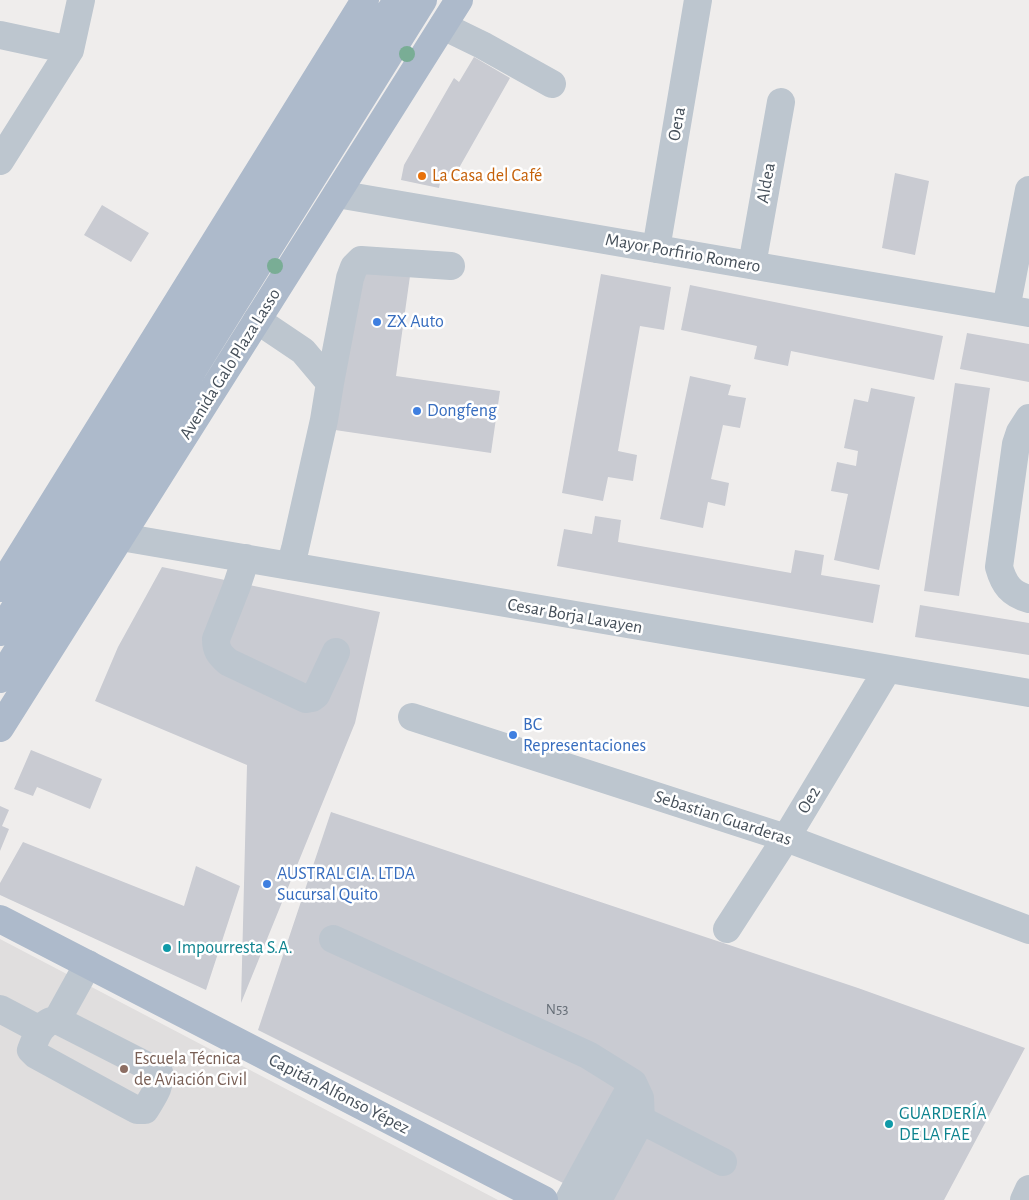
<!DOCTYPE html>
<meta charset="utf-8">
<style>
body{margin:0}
canvas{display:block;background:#efedec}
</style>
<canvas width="1029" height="1200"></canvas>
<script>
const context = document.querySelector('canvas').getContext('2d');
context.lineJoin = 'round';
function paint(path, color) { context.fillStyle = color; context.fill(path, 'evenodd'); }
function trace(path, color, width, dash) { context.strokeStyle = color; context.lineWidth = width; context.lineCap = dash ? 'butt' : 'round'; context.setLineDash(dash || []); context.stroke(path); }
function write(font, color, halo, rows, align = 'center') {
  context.font = font + ' "Alegreya Sans",sans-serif'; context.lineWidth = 5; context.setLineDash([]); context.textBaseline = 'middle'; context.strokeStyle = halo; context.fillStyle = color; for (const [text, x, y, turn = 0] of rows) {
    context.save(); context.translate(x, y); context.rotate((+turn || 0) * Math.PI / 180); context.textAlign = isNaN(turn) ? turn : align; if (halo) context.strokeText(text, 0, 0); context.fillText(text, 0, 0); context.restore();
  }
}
paint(new Path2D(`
 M 0,939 L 498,1200 L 0,1200 Z`), '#e0dede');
paint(new Path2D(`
 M 474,57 L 510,78 L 455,175 L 442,173 L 439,188 L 401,180 L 404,165 L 454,78 L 459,82 Z
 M 895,173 L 929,181 L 915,255 L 882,248 Z
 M 102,205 L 149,233 L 131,262 L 84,235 Z
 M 357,268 L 410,276 L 396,376 L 500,391 L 491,453 L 335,430 Z
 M 601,274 L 671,287 L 664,330 L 640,326 L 618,451 L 637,455 L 633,481 L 608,477 L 603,501 L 562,493 Z
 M 690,285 L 943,336 L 934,380 L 791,351 L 788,366 L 754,359 L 757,346 L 681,330 Z
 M 967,333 L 1029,344 L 1029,382 L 960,369 Z
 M 690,376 L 731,385 L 728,395 L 746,398 L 740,428 L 723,425 L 711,479 L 729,483 L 725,506 L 708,502 L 703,528 L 660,519 Z
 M 955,383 L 990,388 L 959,596 L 924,591 Z
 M 871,388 L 915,397 L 879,570 L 834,560 L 848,494 L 831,491 L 837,462 L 856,466 L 858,451 L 844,448 L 854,399 L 868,402 Z
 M 595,516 L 621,520 L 618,542 L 791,573 L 795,550 L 824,555 L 821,575 L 880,585 L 873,623 L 557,566 L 564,529 L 592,534 Z
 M 162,567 L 380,612 L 355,723 L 241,1003 L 247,765 L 95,701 L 118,647 Z
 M 920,605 L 1029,623 L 1029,655 L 915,637 Z
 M 31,750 L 102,779 L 90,809 L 37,787 L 33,796 L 14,789 Z
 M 0,806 L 9,810 L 2,826 L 9,829 L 0,851 Z
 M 331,812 L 858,988 L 1025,1048 L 944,1200 L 597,1200 L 258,1030 Z
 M 23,842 L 184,906 L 196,866 L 240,886 L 206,990 L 0,895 L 0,883 Z`), '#c9cbd2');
trace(new Path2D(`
 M 443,26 L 482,45 L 552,84
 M 0,35 L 70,50
 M 0,161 L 70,50 L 81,0
 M 337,194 L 1029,313
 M 656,249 L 698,0
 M 752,265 L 781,102
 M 1006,309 L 1029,190
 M 257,320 L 303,351 L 330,383 L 324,420 L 295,549 L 290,566
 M 330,383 L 350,278 L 354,267 L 361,260 L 451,266
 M 1029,418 L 1020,432 L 1016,444 L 999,567 C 1004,585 1011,594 1029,599
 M 121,537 L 1029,693
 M 246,558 L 236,588 L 216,639 C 216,650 219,654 228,662 L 306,699 L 312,698 L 316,695 L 336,652
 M 412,717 L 786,838 L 1029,930
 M 727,929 L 786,838 L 887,670
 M 333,939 L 588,1055 L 633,1083 L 640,1098 L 641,1120 L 598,1200
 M 0,1009 L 40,1030
 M 57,1020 C 41,1021 36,1037 31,1050 L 36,1055 L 122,1102 L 137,1110 L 145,1110 C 152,1098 162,1086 159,1072 L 57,1020 L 88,964
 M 641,1120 L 723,1162
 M 569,1200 L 633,1083
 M 1024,1200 L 1029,1189`), '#bdc6cf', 28);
trace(new Path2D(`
 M 0,588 L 365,0
 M 0,632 L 223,273 L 351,75 L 397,0
 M 0,679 L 423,0
 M 0,728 L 459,0
 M 0,919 L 544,1200`), '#adbacb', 28);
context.fillStyle = '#79ad95';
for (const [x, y] of [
 [407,54],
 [275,266]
]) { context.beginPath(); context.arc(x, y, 8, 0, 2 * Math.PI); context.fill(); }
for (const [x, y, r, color] of [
 [422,176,5,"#e8710a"],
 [377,322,5,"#3f7fe0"],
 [417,411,5,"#3f7fe0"],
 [513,735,5,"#3f7fe0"],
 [267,884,5,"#3f7fe0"],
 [167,948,5,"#0f9aa8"],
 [124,1069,5,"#8d6e63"],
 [889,1124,5,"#0f9aa8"]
]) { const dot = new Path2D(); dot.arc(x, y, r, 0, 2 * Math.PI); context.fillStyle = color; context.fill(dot); trace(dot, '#fff', 2); }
write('15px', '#666e77', null, [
 ["N53",557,1009]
]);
write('18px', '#454f59', '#fff', [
 ["Oe1a",677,124,-80],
 ["Aldea",766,183,-80],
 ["Mayor Porfirio Romero",683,253,10],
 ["Avenida Galo Plaza Lasso",230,364,-58],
 ["Cesar Borja Lavayen",575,616,10],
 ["Oe2",809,800,-59],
 ["Sebastian Guarderas",723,818,18],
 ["Capitán Alfonso Yépez",339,1094,27]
]);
write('18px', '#c56008', '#fff', [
 ["La Casa del Café",432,176]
], 'left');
write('18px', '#366cbe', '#fff', [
 ["ZX Auto",387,322],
 ["Dongfeng",427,411],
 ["BC",523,725],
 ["Representaciones",523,746],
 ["AUSTRAL CIA. LTDA",277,874],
 ["Sucursal Quito",277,895]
], 'left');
write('18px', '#0d838f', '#fff', [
 ["Impourresta S.A.",177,948],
 ["GUARDERÍA",899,1114],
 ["DE LA FAE",899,1135]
], 'left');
write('18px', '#785e54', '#fff', [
 ["Escuela Técnica",134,1059],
 ["de Aviación Civil",134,1080]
], 'left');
</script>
